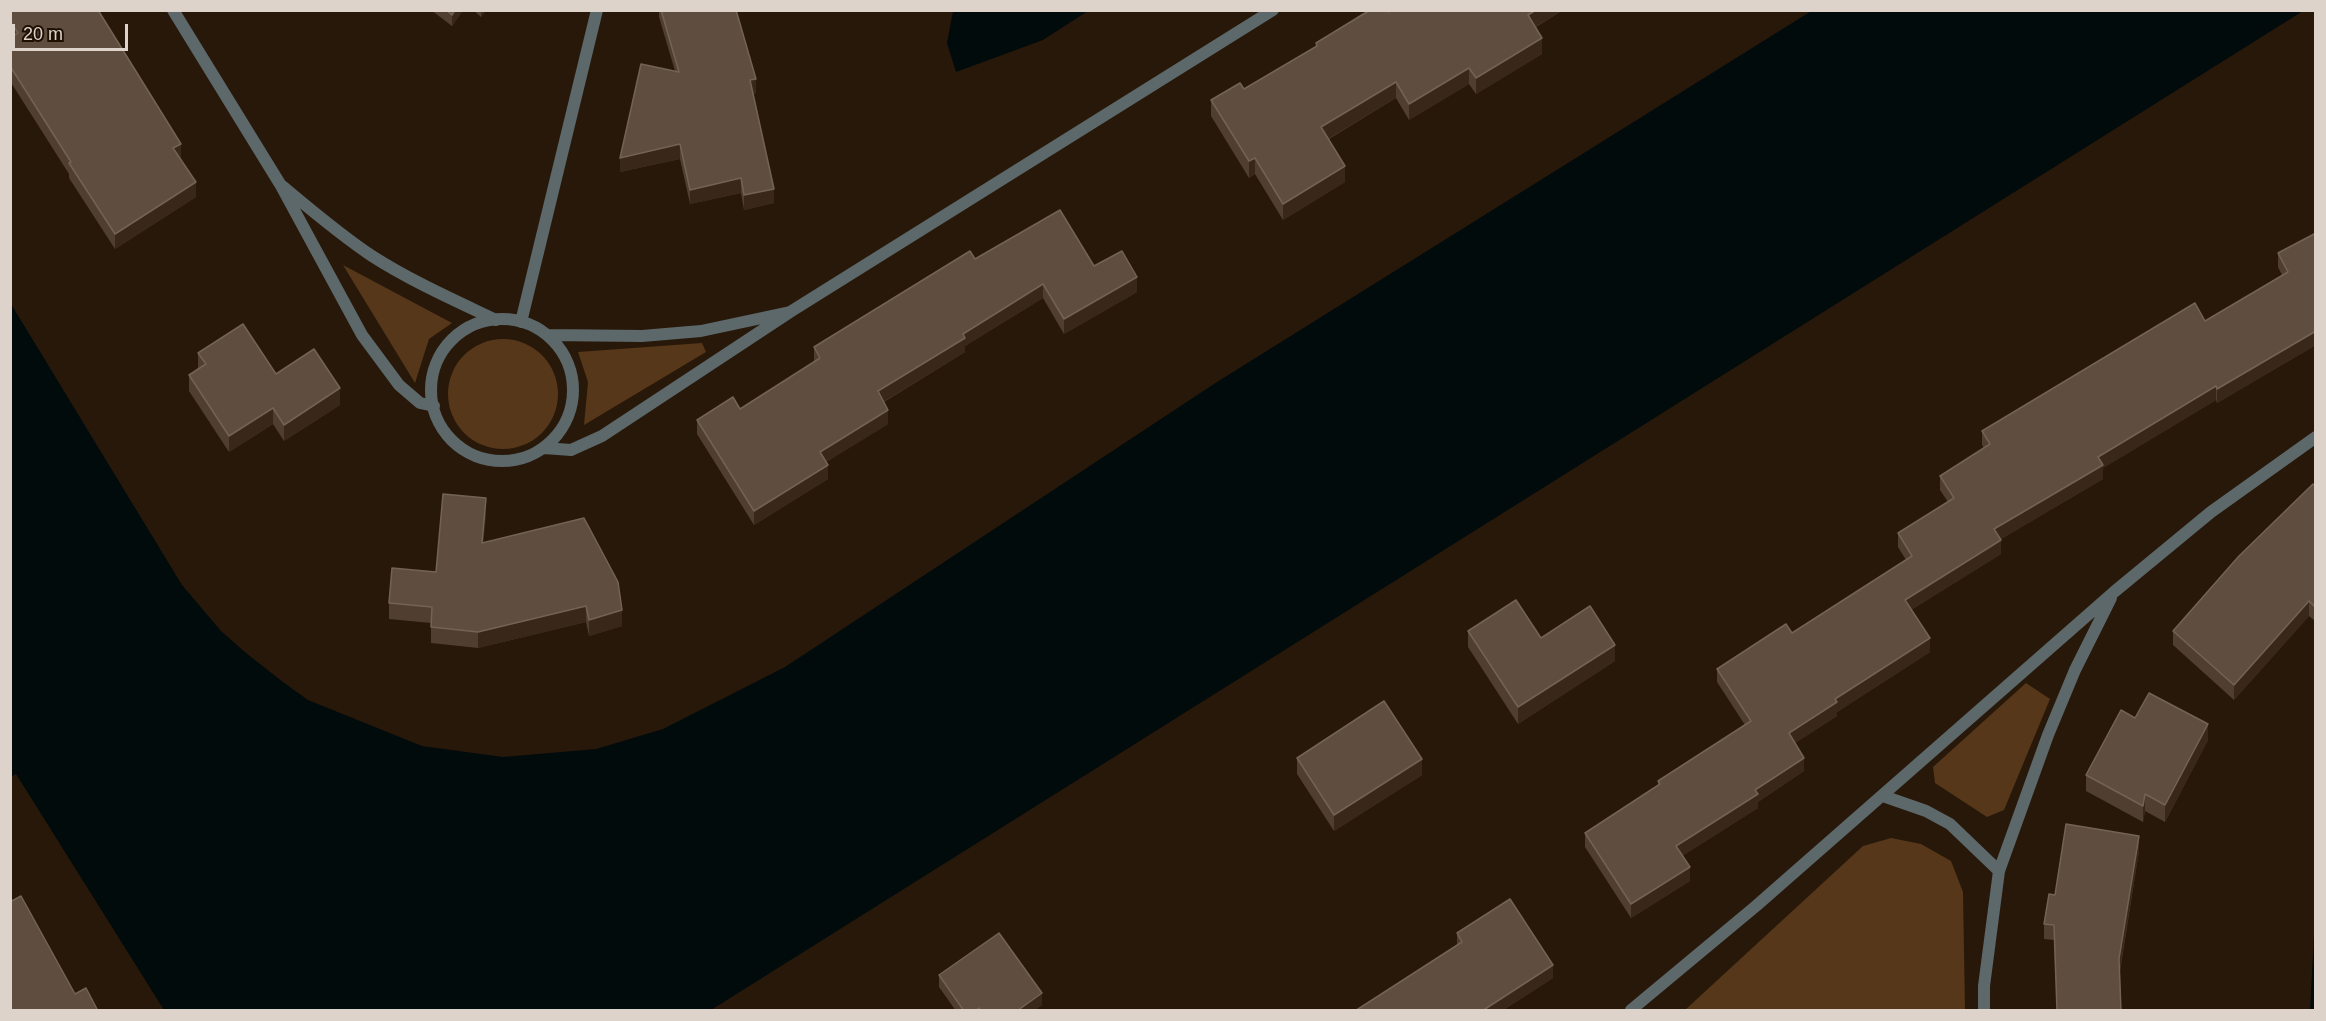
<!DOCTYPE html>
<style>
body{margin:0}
#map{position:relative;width:2326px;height:1021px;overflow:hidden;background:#28180a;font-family:Helvetica,sans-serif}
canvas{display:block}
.frame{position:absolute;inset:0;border:12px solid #ded3ca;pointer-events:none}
.scale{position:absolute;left:12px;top:24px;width:116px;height:27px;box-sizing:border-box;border:3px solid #ded3ca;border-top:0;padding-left:8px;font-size:18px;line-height:21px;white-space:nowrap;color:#ded3ca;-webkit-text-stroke:4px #1e0f03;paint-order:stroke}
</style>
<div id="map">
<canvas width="2326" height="1021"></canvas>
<div class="frame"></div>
<div class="scale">20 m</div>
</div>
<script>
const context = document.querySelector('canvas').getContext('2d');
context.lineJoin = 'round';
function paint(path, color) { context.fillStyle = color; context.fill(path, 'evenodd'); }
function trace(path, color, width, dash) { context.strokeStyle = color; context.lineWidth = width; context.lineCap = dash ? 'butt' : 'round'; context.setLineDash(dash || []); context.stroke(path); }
paint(new Path2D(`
 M 343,265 L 452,323 L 429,339 L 415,383 Z
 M448 394a55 55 0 1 1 110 0a55 55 0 1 1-110 0Z
 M 702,343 L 706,352 L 584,425 L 588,382 L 578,352 Z
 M 2026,683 L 2050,699 L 2004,810 L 1987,817 L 1935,783 L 1933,767 Z
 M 1891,838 L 1921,844 L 1951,861 L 1963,892 L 1965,1010 L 1685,1010 L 1863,846 Z`), '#563719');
paint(new Path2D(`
 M 1813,10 L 2303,11 L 711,1010 L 164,1010 L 16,774 L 11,777 L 11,304 L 182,585 L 221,631 L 246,653 L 283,682 L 308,700 L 422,746 L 503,757 L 596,749 L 663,729 L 785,667 L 1217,382 Z
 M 953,11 L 953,10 L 1088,11 L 1043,40 L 956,72 L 947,43 Z
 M 2315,927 L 2315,1010 L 2310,1010 L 2314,935 Z`), '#020b0c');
trace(new Path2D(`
 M 173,10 L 280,184
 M 790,312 L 1273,10
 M431 390a71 71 0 1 1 142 0a71 71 0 1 1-142 0Z
 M 521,322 L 597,10
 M 434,406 L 420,403 L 399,385 L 362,335 L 280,184 C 310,209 339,234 372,256 C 411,281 454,300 496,320
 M 544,448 L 571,450 L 602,436 L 790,312 L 701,331 L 642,336 L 547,335
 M 1883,796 L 1926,811 L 1950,824 L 1999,871
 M 1631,1010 L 1756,906 L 2114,592 L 2211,512 L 2316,437
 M 1984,1010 L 1984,986 L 1999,871 L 2048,735 L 2075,670 L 2111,598`), '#5c686a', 12);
paint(new Path2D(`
 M 10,10 L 181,159 L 196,197 L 115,249 L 69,178 L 69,174 L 10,81 L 10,38 L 11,38 L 10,36 Z
 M 431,10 L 463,10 L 452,26 Z
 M 473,10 L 486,10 L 481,17 Z
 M 659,10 L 736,10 L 756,93 L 753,94 L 774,203 L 744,210 L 741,193 L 690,204 L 680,159 L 620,172 L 675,71 L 659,17 Z
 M 1392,10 L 1563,10 L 1536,27 L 1542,54 L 1476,94 L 1469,84 L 1409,120 L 1396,98 L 1329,139 L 1345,182 L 1283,220 L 1255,174 L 1249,178 L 1211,116 L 1211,100 L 1244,89 L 1316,47 L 1316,43 Z
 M 2316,233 L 2316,345 L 2217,403 L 2216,400 L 2103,468 L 2103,479 L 2001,539 L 2001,554 L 1911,610 L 1930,652 L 1837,712 L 1837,716 L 1795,743 L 1804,771 L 1758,802 L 1758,808 L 1682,856 L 1690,881 L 1631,918 L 1585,847 L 1585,833 L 1658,786 L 1658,781 L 1745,725 L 1717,682 L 1717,669 L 1792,633 L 1906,560 L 1898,547 L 1898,533 L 1948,502 L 1940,490 L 1940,476 L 1984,448 L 1982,445 L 1982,431 L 2205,321 L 2282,275 L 2278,267 L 2278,253 Z
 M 975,259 L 1094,266 L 1137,292 L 1064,334 L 1043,298 L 965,346 L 965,352 L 884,402 L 888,424 L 826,462 L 828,479 L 754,525 L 697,434 L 697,420 L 740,409 L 814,362 L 814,347 Z
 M 198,353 L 276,374 L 340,405 L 284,441 L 273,424 L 229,452 L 189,391 L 189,375 L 198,368 Z
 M 2316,487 L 2316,622 L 2309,616 L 2234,700 L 2173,645 L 2173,631 Z
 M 486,514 L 483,543 L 622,626 L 589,636 L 586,622 L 478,648 L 431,643 L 431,623 L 389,619 L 389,603 L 436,572 Z
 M 1468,631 L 1541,638 L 1615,661 L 1518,724 L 1468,647 Z
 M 2135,718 L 2208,740 L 2165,822 L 2145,811 L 2143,822 L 2086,791 L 2086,775 Z
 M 1297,758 L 1422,775 L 1334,831 L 1297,774 Z
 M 2139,851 L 2120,971 L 2121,1011 L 2057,1011 L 2054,940 L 2044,939 L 2044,924 L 2055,895 Z
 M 1457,933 L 1553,978 L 1502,1011 L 1355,1011 L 1457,945 Z
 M 939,975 L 1042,1005 L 1033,1011 L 956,1011 L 939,987 Z`), '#503e30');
paint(new Path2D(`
 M 455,10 L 463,10 L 452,26 L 452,15 Z
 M 481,10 L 486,10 L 481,17 Z
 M 1536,10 L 1563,10 L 1528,31 L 1528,15 Z
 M 1542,38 L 1542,54 L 1476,94 L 1476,78 Z
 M 1469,68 L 1469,84 L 1409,120 L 1409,104 Z
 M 756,79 L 756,93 L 750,95 L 750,80 Z
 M 1396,82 L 1396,98 L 1321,143 L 1321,127 Z
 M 181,144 L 181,159 L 173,148 Z
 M 680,144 L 680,159 L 620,172 L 620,158 Z
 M 1255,158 L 1255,174 L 1249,178 L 1249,161 Z
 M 1345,166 L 1345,182 L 1283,220 L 1283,204 Z
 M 741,178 L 741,193 L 690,204 L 690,190 Z
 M 196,182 L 196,197 L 115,249 L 115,234 Z
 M 774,189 L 774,203 L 744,210 L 744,195 Z
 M 1137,277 L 1137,292 L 1064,334 L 1064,319 Z
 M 1043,284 L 1043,298 L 965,346 L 965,352 L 878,405 L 878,391 L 963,334 Z
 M 2316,331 L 2316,345 L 2217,403 L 2217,389 Z
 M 2216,386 L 2216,400 L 2103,468 L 2103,479 L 1994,543 L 1994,529 L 2098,457 Z
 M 340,388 L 340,405 L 284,441 L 284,425 Z
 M 273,408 L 273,424 L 229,452 L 229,436 Z
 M 888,410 L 888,424 L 820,466 L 820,452 Z
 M 828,465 L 828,479 L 754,525 L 754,511 Z
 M 486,498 L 486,514 L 482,559 L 482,543 Z
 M 2001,540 L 2001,554 L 1905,614 L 1905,600 Z
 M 2309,601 L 2309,616 L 2234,700 L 2234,685 Z
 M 586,606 L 586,622 L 478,648 L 478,632 Z
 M 622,610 L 622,626 L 589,636 L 589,620 Z
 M 1930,638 L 1930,652 L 1837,712 L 1837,716 L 1789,747 L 1789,733 L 1835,699 Z
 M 1615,645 L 1615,661 L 1518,724 L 1518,707 Z
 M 2208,724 L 2208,740 L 2165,822 L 2165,805 Z
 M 1804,758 L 1804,771 L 1758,802 L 1758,808 L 1676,860 L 1676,846 L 1755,790 Z
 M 1422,759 L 1422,775 L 1334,831 L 1334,815 Z
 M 2145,794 L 2145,811 L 2143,822 L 2143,806 Z
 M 2139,836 L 2139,851 L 2119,974 L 2119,959 Z
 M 1690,867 L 1690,881 L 1631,918 L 1631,904 Z
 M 1553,965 L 1553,978 L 1502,1011 L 1482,1011 Z
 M 1042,993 L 1042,1005 L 1033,1011 L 1017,1011 Z`), '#39281a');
const building = new Path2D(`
 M 10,10 L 98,10 L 181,144 L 173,148 L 196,182 L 115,234 L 69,163 L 71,162 L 10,66 L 10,38 L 18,33 L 10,21 Z
 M 446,10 L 455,10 L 452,15 Z
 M 661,10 L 736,10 L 756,79 L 750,80 L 774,189 L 744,195 L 741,178 L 690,190 L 680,144 L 620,158 L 641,64 L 679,72 Z
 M 1370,10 L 1388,10 L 1389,12 L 1392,10 L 1536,10 L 1528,15 L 1542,38 L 1476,78 L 1469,68 L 1409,104 L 1396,82 L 1321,127 L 1345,166 L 1283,204 L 1255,158 L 1249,161 L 1211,100 L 1240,83 L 1244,89 L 1317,46 L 1316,43 Z
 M 1060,210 L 1094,266 L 1122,251 L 1137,277 L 1064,319 L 1043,284 L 963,334 L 965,338 L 878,391 L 888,410 L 820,452 L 828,465 L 754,511 L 697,420 L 733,397 L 740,409 L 820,358 L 814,347 L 970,251 L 975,259 Z
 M 2316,233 L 2316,331 L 2217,389 L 2216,386 L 2098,457 L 2103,465 L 1994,529 L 2001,540 L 1905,600 L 1930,638 L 1835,699 L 1837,702 L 1789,733 L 1804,758 L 1755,790 L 1758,794 L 1676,846 L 1690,867 L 1631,904 L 1585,833 L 1660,784 L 1658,781 L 1751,721 L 1717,669 L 1786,624 L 1792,633 L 1912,556 L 1898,533 L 1954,498 L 1940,476 L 1990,444 L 1982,431 L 2195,303 L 2205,321 L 2288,272 L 2278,253 Z
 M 243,324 L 276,374 L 314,349 L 340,388 L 284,425 L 273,408 L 229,436 L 189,375 L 206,364 L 198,353 Z
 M 2313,484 L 2316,487 L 2316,608 L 2309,601 L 2234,685 L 2173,631 L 2239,556 Z
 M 443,494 L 486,498 L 482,543 L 584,518 L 618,582 L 622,610 L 589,620 L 586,606 L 478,632 L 431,627 L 432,607 L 389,603 L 392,568 L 436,572 Z
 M 1516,600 L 1541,638 L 1590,606 L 1615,645 L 1518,707 L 1468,631 Z
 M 2149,693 L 2208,724 L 2165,805 L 2145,794 L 2143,806 L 2086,775 L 2121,710 L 2135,718 Z
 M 1384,701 L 1422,759 L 1334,815 L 1297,758 Z
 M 2066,824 L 2139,836 L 2119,959 L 2121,1011 L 2057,1011 L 2054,925 L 2044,924 L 2049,894 L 2055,895 Z
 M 21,896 L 75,994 L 86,988 L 98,1011 L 10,1011 L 10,902 Z
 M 1510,899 L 1553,965 L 1482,1011 L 1355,1011 L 1462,942 L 1457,933 Z
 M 999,933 L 1042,993 L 1017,1011 L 981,1011 L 979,1008 L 975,1011 L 964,1011 L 939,975 Z`);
paint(building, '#5f4e40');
trace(building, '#736356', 1.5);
</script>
